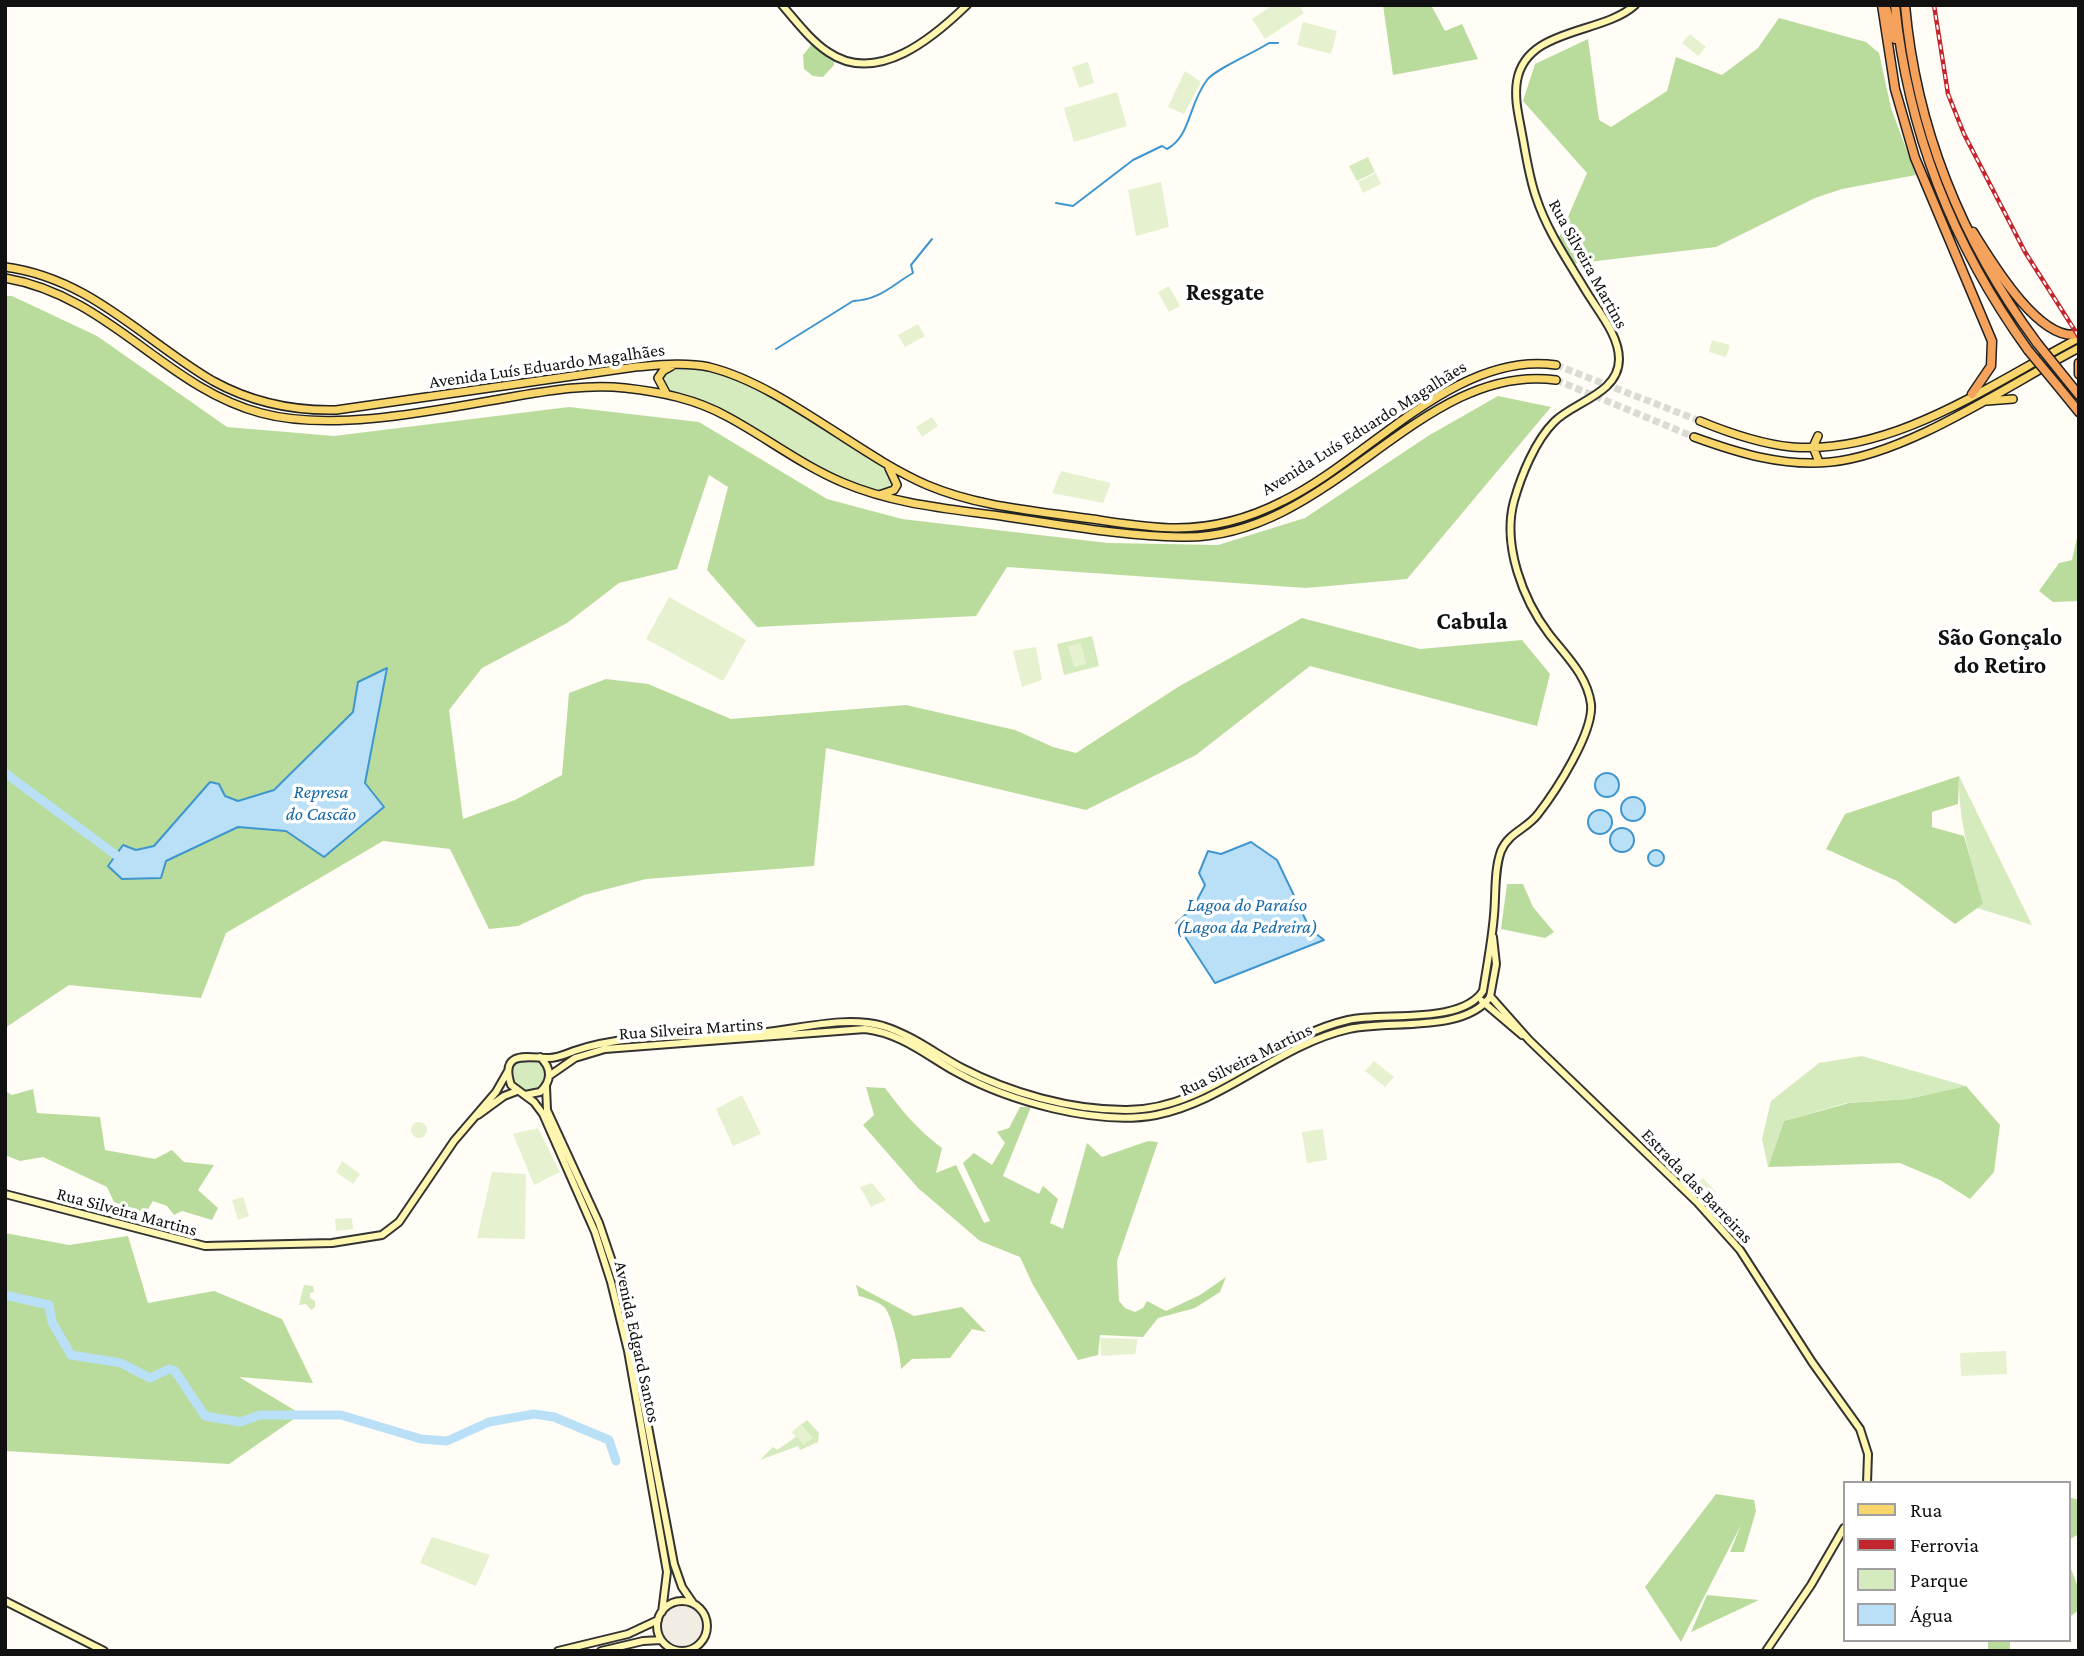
<!DOCTYPE html>
<meta charset="utf-8">
<style>
body{margin:0}
#map{position:relative;width:2084px;height:1656px;overflow:hidden;background:#fffdf5;font-family:"Crimson Pro",serif}
canvas{display:block}
.frame{position:absolute;inset:0;border:7px solid #111;pointer-events:none}
.legend{position:absolute;left:1843px;top:1481px;width:228px;height:161px;box-sizing:border-box;background:#fff;border:2px solid #a0a0a0;margin:0;padding:9px 12px;list-style:none;font-size:21px;color:#111}
.legend li{display:flex;align-items:center;gap:14px;height:35px}
.legend b{width:35px;border:2px solid #a0a0a0}
</style>
<div id="map">
<canvas width="2084" height="1656"></canvas>
<div class="frame"></div>
<ul class="legend">
<li><b style="height:9px;background:#f9d66b"></b>Rua</li>
<li><b style="height:9px;background:#c4262e"></b>Ferrovia</li>
<li><b style="height:19px;background:#d5ebbd"></b>Parque</li>
<li><b style="height:19px;background:#b9e0f7"></b>Água</li>
</ul>
</div>
<script>
const context = document.querySelector('canvas').getContext('2d');
context.lineJoin = 'round';
function paint(path, color) { context.fillStyle = color; context.fill(path, 'evenodd'); }
function trace(path, color, width, dash) { context.strokeStyle = color; context.lineWidth = width; context.lineCap = dash ? 'butt' : 'round'; context.setLineDash(dash || []); context.stroke(path); }
function write(font, color, halo, rows, align = 'center') {
  context.font = font + ' "Crimson Pro",serif'; context.lineWidth = 7; context.setLineDash([]); context.textBaseline = 'middle'; context.strokeStyle = halo; context.fillStyle = color; for (const [text, x, y, turn = 0] of rows) {
    context.save(); context.translate(x, y); context.rotate((+turn || 0) * Math.PI / 180); context.textAlign = isNaN(turn) ? turn : align; if (halo) context.strokeText(text, 0, 0); context.fillText(text, 0, 0); context.restore();
  }
}
paint(new Path2D(`
 M 1368,157 L 1375,172 L 1357,181 L 1349,166 Z
 M 671,367 L 706,367 L 761,389 L 888,466 L 897,485 L 884,494 L 842,482 L 730,417 L 667,394 L 658,378 Z
 M 1092,636 L 1099,666 L 1064,675 L 1057,644 Z
 M 1959,776 L 2032,925 L 1977,908 L 1983,904 C 1971,861 1958,821 1959,776 Z
 M 1862,1056 L 1966,1086 L 1908,1099 L 1846,1103 L 1784,1121 L 1768,1167 L 1762,1139 L 1771,1101 L 1819,1063 Z
 M512 1075a17 17 0 1 1 34 0a17 17 0 1 1-34 0Z
 M 304,1285 L 313,1286 L 314,1292 L 310,1293 L 310,1298 L 315,1301 L 315,1307 L 311,1310 L 306,1304 L 299,1305 Z
 M 807,1420 L 819,1433 L 818,1442 L 800,1450 L 798,1446 L 760,1460 L 773,1447 L 777,1450 L 796,1437 L 792,1432 Z`), '#d5ebbd');
paint(new Path2D(`
 M 1383,5 L 1431,5 L 1445,31 L 1462,24 L 1478,59 L 1393,75 Z
 M 1779,18 L 1866,42 L 1879,53 L 1891,108 L 1916,175 L 1842,189 L 1815,198 L 1716,247 L 1571,264 L 1558,240 L 1587,173 L 1523,101 L 1535,64 L 1588,39 L 1599,120 L 1611,127 L 1667,91 L 1676,57 L 1722,75 L 1758,48 Z
 M 812,44 L 834,58 L 834,65 L 823,77 L 813,76 L 804,69 L 803,55 Z
 M 5,296 L 12,296 L 97,336 L 227,427 L 334,436 L 569,407 L 699,422 L 827,499 L 902,519 L 1108,543 L 1218,545 L 1305,518 L 1428,436 L 1498,396 L 1551,407 L 1407,579 L 1306,588 L 1007,567 L 976,616 L 757,627 L 707,570 L 728,487 L 709,475 L 677,569 L 619,583 L 567,623 L 482,668 L 449,710 L 463,819 L 515,800 L 562,775 L 569,693 L 606,679 L 648,684 L 731,719 L 906,705 L 1015,730 L 1053,747 L 1076,753 L 1178,687 L 1302,618 L 1420,649 L 1522,640 L 1550,674 L 1537,726 L 1310,666 L 1196,755 L 1086,810 L 826,748 L 814,866 L 646,879 L 584,895 L 518,926 L 489,929 L 450,849 L 383,841 L 226,933 L 201,998 L 69,985 L 5,1028 ZM 387,669 L 365,783 L 286,831 L 238,827 L 166,861 L 122,846 L 136,850 L 154,846 L 210,782 L 225,796 L 238,802 L 273,790 L 353,712 L 358,682 Z
 M 2077,538 L 2079,601 L 2053,602 L 2039,591 L 2059,563 L 2072,560 Z
 M 1959,776 L 1958,804 L 1932,812 L 1932,827 L 1964,836 L 1983,904 L 1955,924 L 1897,881 L 1826,849 L 1845,814 Z
 M 1507,884 L 1523,884 L 1533,907 L 1554,932 L 1545,938 L 1501,929 Z
 M 1966,1086 L 2000,1125 L 1994,1172 L 1970,1199 L 1940,1180 L 1900,1163 L 1768,1167 L 1784,1121 L 1849,1103 L 1908,1099 Z
 M 866,1087 L 885,1088 C 904,1113 917,1129 942,1148 L 936,1173 L 956,1165 L 984,1223 L 990,1221 L 963,1163 L 974,1153 L 992,1165 L 1005,1143 L 997,1132 L 1009,1128 L 1020,1107 L 1031,1107 L 1003,1176 L 1039,1194 L 1043,1186 L 1058,1199 L 1050,1223 L 1063,1229 L 1087,1143 L 1102,1157 L 1148,1141 L 1158,1142 L 1117,1261 L 1119,1301 L 1125,1308 L 1135,1312 L 1143,1308 L 1147,1301 L 1166,1311 L 1200,1295 L 1226,1277 L 1220,1292 L 1195,1308 L 1158,1318 L 1143,1337 L 1100,1335 L 1098,1355 L 1078,1360 L 1033,1285 L 1020,1257 L 980,1241 L 918,1188 L 863,1125 L 874,1115 Z
 M 33,1089 L 37,1113 L 100,1117 L 105,1150 L 155,1159 L 172,1150 L 184,1162 L 214,1165 L 198,1190 L 218,1208 L 212,1220 L 182,1211 L 174,1215 L 167,1206 L 153,1201 L 145,1214 L 114,1202 L 107,1187 L 43,1157 L 20,1161 L 5,1155 L 5,1091 L 12,1095 Z
 M 5,1233 L 69,1245 L 128,1236 L 148,1303 L 214,1291 L 282,1319 L 313,1383 L 239,1377 L 301,1414 L 229,1464 L 5,1451 Z
 M 856,1285 L 914,1316 L 962,1307 L 986,1332 L 972,1329 L 950,1358 L 912,1359 L 901,1369 C 901,1359 892,1315 885,1308 C 878,1301 869,1299 859,1296 Z
 M 1716,1494 L 1754,1500 L 1756,1511 L 1744,1552 L 1730,1552 L 1741,1525 L 1681,1642 L 1645,1587 Z
 M 2068,1497 L 2079,1500 L 2079,1534 L 2070,1539 L 2068,1545 Z
 M 2068,1561 L 2079,1590 L 2079,1610 L 2068,1618 Z
 M 1707,1595 L 1759,1600 L 1691,1632 Z
 M 1988,1640 L 2010,1640 L 2010,1651 L 1988,1651 Z`), '#b9dc9c');
paint(new Path2D(`
 M 1273,5 L 1299,5 L 1304,13 L 1265,39 L 1252,19 Z
 M 1303,22 L 1337,31 L 1331,54 L 1297,45 Z
 M 1690,34 L 1706,47 L 1698,56 L 1682,43 Z
 M 1088,62 L 1094,83 L 1079,88 L 1072,67 Z
 M 1185,71 L 1201,82 L 1184,114 L 1168,107 Z
 M 1117,92 L 1127,126 L 1074,142 L 1064,108 Z
 M 1376,173 L 1381,184 L 1363,193 L 1358,182 Z
 M 1161,182 L 1169,227 L 1136,236 L 1128,190 Z
 M 1169,286 L 1180,306 L 1169,312 L 1158,292 Z
 M 918,324 L 925,336 L 905,347 L 898,335 Z
 M 1712,340 L 1730,345 L 1726,357 L 1709,352 Z
 M 932,417 L 938,426 L 922,437 L 916,427 Z
 M 1061,471 L 1111,483 L 1103,503 L 1052,493 Z
 M 669,597 L 746,640 L 723,681 L 646,639 Z
 M 1081,643 L 1086,664 L 1074,667 L 1068,646 Z
 M 1036,647 L 1042,680 L 1022,687 L 1013,651 Z
 M 1374,1061 L 1394,1077 L 1385,1087 L 1365,1071 Z
 M 742,1095 L 761,1134 L 733,1146 L 716,1109 Z
 M411 1130a8 8 0 1 1 16 0a8 8 0 1 1-16 0Z
 M 538,1128 L 560,1172 L 534,1185 L 513,1134 Z
 M 1323,1129 L 1327,1160 L 1307,1163 L 1302,1132 Z
 M 342,1161 L 360,1174 L 353,1184 L 336,1172 Z
 M 492,1172 L 526,1174 L 525,1239 L 477,1238 Z
 M 1703,1178 L 1716,1192 L 1708,1200 L 1694,1186 Z
 M 872,1183 L 886,1200 L 871,1207 L 860,1187 Z
 M 243,1197 L 249,1216 L 238,1220 L 232,1200 Z
 M 352,1218 L 353,1229 L 336,1231 L 335,1219 Z
 M 1100,1338 L 1138,1339 L 1135,1354 L 1101,1356 Z
 M 2006,1351 L 2007,1374 L 1961,1376 L 1960,1353 Z
 M 801,1424 L 813,1438 L 804,1445 L 792,1432 Z
 M 432,1537 L 490,1555 L 476,1586 L 420,1563 Z`), '#e6f2cf');
paint(new Path2D(`
 M661 1624a22 22 0 1 1 44 0a22 22 0 1 1-44 0Z`), '#f1ede2');
const water = new Path2D(`
 M 387,668 L 365,783 L 384,807 L 324,857 L 286,831 L 238,827 L 166,861 L 161,878 L 122,879 L 108,866 L 123,845 L 136,850 L 154,846 L 210,782 L 219,784 L 225,796 L 238,801 L 274,790 L 353,712 L 358,682 Z
 M1595 785a12 12 0 1 1 24 0a12 12 0 1 1-24 0Z
 M1621 809a12 12 0 1 1 24 0a12 12 0 1 1-24 0Z
 M1588 822a12 12 0 1 1 24 0a12 12 0 1 1-24 0Z
 M1610 840a12 12 0 1 1 24 0a12 12 0 1 1-24 0Z
 M 1251,842 L 1277,860 L 1310,929 L 1324,940 L 1215,983 L 1176,923 L 1193,908 L 1205,885 L 1199,873 L 1208,851 L 1221,854 Z
 M1648 858a8 8 0 1 1 16 0a8 8 0 1 1-16 0Z`);
paint(water, '#b9e0f7');
trace(water, '#3f96cf', 2);
trace(new Path2D(`
 M 1056,203 L 1073,206 L 1133,160 L 1162,146 L 1167,149 C 1191,136 1188,105 1207,80 C 1215,69 1254,53 1269,43 L 1278,43
 M 776,349 L 853,301 C 880,300 892,285 913,273 L 911,265 L 932,239`), '#3f96cf', 2);
trace(new Path2D(`
 M 5,773 L 124,861
 M 5,1295 L 49,1305 L 52,1322 L 71,1355 L 121,1363 L 150,1378 L 169,1369 L 175,1371 L 205,1416 L 240,1422 L 260,1415 L 341,1415 L 421,1439 L 447,1441 L 489,1422 L 534,1414 L 554,1417 L 609,1440 L 616,1461`), '#b9e0f7', 9);
trace(new Path2D(`
 M 1556,365 L 1700,421
 M 1556,380 L 1694,437`), '#dbdad3', 7, [7, 3.5]);
const secondary = new Path2D(`
 M 782,5 C 796,21 810,40 828,52 C 877,86 934,37 967,5
 M 1490,996 L 1529,1040 L 1697,1202 L 1740,1250 L 1812,1362 L 1860,1429 L 1868,1454 L 1867,1483
 M 1482,1001 L 1522,1035
 M 549,1076 L 575,1058 L 605,1049 L 865,1029 C 900,1033 926,1055 956,1072 C 1008,1101 1097,1126 1156,1115 C 1226,1101 1279,1045 1349,1029 C 1389,1020 1464,1033 1490,997 L 1496,964 L 1493,937
 M 546,1086 L 547,1110 L 599,1223 L 623,1294 L 674,1564 L 682,1587 L 693,1603
 M 525,1095 L 540,1092 C 552,1081 552,1068 540,1057
 M 478,1115 L 504,1096 L 517,1091
 M 5,1194 L 205,1246 L 332,1243 L 382,1235 L 399,1222 L 454,1141 L 496,1092 L 508,1071
 M 5,1601 L 104,1651
 M657 1626a25 25 0 1 1 50 0a25 25 0 1 1-50 0Z
 M 662,1612 L 667,1572 L 628,1351 L 611,1282 L 595,1232 L 543,1114 L 534,1102 L 511,1085 C 499,1049 530,1058 549,1058 C 558,1058 566,1054 574,1051 C 633,1031 697,1039 758,1033 C 797,1030 844,1015 883,1026 C 912,1035 936,1054 962,1068 C 1010,1093 1071,1110 1125,1110 C 1208,1111 1269,1038 1348,1020 C 1384,1012 1461,1025 1483,991 C 1487,966 1492,940 1494,915 C 1496,895 1494,870 1501,851 C 1509,832 1527,829 1538,814 C 1556,791 1594,732 1591,704 C 1587,675 1566,656 1549,634 C 1523,600 1502,545 1514,501 C 1521,476 1535,441 1554,422 C 1573,402 1619,394 1619,359 C 1619,335 1598,311 1586,291 C 1568,261 1547,231 1536,197 C 1529,177 1526,155 1522,134 C 1519,117 1514,99 1517,81 C 1526,27 1602,35 1635,5
 M 558,1651 L 628,1634 L 658,1620
 M 601,1651 L 643,1641 L 661,1640
 M 1766,1651 L 1811,1585 L 1844,1528`);
const primary = new Path2D(`
 M 5,267 C 90,278 143,340 213,381 C 251,402 293,411 336,410 L 635,367 C 659,365 685,362 709,367 C 782,385 856,454 927,485 C 974,505 1026,510 1077,517 C 1109,521 1143,528 1176,528 C 1214,528 1250,518 1283,501 C 1368,460 1456,350 1556,365
 M 5,278 C 110,296 164,387 261,413 C 335,433 441,409 517,396 C 552,390 589,384 625,388 C 661,392 696,399 728,417 C 767,438 803,466 844,483 C 896,505 952,509 1007,517 C 1064,525 1123,536 1181,537 C 1330,541 1420,361 1556,380
 M 666,393 L 658,378 L 663,371 L 672,366
 M 1987,401 L 2013,399
 M 1700,421 C 1729,433 1761,444 1792,447 C 1894,455 1992,383 2079,338
 M 1818,436 L 1813,447 L 1819,462
 M 1694,437 C 1738,453 1783,467 1831,462 C 1909,454 2008,385 2079,348
 M 879,495 L 894,490 L 897,485 L 889,468`);
const motorway = new Path2D(`
 M 1882,5 L 1895,89 L 1915,158 L 1992,341 L 1991,366 L 1972,394
 M 1895,5 C 1908,133 1953,246 2028,350
 M 1905,5 C 1916,129 1963,243 2037,343
 M 1886,8 L 1895,39
 M 1973,232 C 1991,261 2040,344 2079,334
 M 2079,363 L 2079,374
 M 2066,379 L 2079,395
 M 2057,385 L 2079,412`);
trace(secondary, '#333', 10);
trace(primary, '#222', 10);
trace(motorway, '#222', 11);
trace(secondary, '#fff6b0', 6);
trace(primary, '#f9d66b', 7);
trace(motorway, '#f5a25d', 8);
const rail = new Path2D(`
 M 1934,5 L 1948,94 L 1964,134 L 2025,252 L 2079,337`);
trace(rail, '#c4262e', 4.5);
trace(rail, '#fff', 2, [5]);
const motorwayBridge = new Path2D(`
 M 2037,343 L 2066,379
 M 2028,350 L 2057,385`);
trace(motorwayBridge, '#222', 11, []);
trace(motorwayBridge, '#f5a25d', 8);
write('18px', '#111', '#fff', [
 ["Rua Silveira Martins",1588,264,61],
 ["Avenida Luís Eduardo Magalhães",547,366,-8],
 ["Avenida Luís Eduardo Magalhães",1364,428,-32],
 ["Rua Silveira Martins",691,1029,-4],
 ["Rua Silveira Martins",1246,1060,-26],
 ["Estrada das Barreiras",1697,1186,46],
 ["Rua Silveira Martins",127,1212,15],
 ["Avenida Edgard Santos",637,1342,78]
]);
write('italic 19px', '#1768a6', '#fff', [
 ["Represa",321,792],
 ["do Cascão",321,814],
 ["Lagoa do Paraíso",1247,905],
 ["(Lagoa da Pedreira)",1247,927]
]);
write('bold 24px', '#111', '#fff', [
 ["Resgate",1225,293],
 ["Cabula",1472,622],
 ["São Gonçalo",2000,638],
 ["do Retiro",2000,666]
]);
</script>
